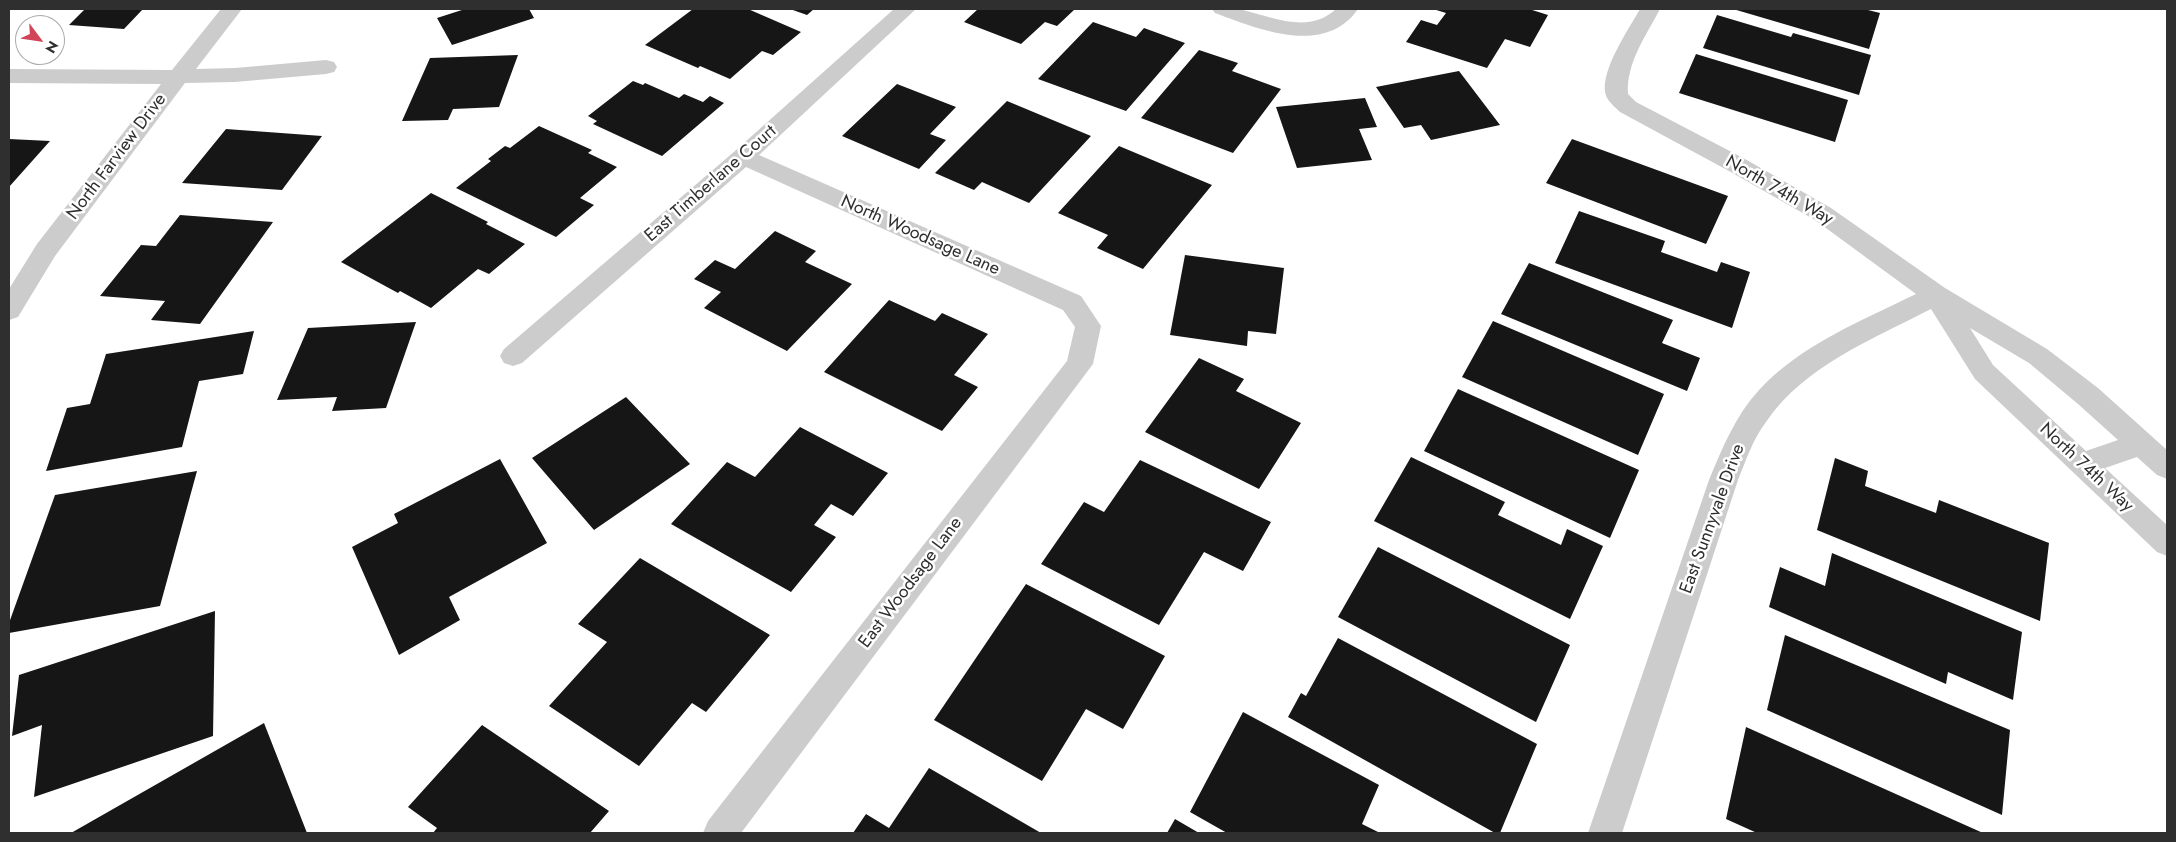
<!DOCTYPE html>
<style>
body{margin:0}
#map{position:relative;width:2176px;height:842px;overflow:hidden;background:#fff;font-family:Jost,sans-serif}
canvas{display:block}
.frame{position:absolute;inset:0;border:10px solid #2f2f2f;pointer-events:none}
.north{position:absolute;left:15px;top:15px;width:50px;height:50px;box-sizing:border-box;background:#fff;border:1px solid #acacac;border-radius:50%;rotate:121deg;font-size:14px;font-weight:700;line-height:20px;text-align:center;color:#2f2f2f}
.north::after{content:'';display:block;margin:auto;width:18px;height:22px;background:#d24457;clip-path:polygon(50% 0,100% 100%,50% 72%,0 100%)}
</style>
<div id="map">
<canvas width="2176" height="842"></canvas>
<div class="frame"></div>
<div class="north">N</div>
</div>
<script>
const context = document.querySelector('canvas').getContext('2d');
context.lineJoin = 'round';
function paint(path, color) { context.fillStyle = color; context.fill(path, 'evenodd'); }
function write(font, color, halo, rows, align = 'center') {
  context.font = font + ' Jost,sans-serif'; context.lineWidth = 5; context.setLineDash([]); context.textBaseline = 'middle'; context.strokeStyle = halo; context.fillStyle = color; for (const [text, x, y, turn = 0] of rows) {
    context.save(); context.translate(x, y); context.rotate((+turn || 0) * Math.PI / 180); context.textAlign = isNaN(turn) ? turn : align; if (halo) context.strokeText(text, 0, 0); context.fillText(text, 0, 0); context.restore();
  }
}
paint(new Path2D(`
 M 85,9 L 143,9 L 124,29 L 69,25 Z
 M 465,9 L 529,9 L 534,18 L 452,45 L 437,18 Z
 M 693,9 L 748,9 L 801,32 L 773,55 L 762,51 L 730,79 L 700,66 L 698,68 L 645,45 Z
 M 790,9 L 814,9 L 807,15 Z
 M 978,9 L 1075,9 L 1057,26 L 1045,22 L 1021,44 L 964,22 Z
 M 1433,9 L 1529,9 L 1548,15 L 1530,47 L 1505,39 L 1487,68 L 1406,42 L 1421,20 L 1437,25 L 1446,13 Z
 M 1733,9 L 1864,9 L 1880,13 L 1869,49 Z
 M 1717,15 L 1791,37 L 1793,33 L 1871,55 L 1859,95 L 1703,48 Z
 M 1093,22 L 1136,37 L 1144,28 L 1185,43 L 1126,111 L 1038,79 Z
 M 1199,50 L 1238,63 L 1232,71 L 1281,89 L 1233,153 L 1141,118 Z
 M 1696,54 L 1848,100 L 1835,142 L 1679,93 Z
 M 518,55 L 499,107 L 453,109 L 448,120 L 402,121 L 430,58 Z
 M 1459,71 L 1500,125 L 1431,140 L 1421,125 L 1404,128 L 1376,87 Z
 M 633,81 L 643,85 L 645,83 L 679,98 L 684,94 L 703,102 L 710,96 L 724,103 L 662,156 L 593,124 L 597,121 L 588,116 Z
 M 897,84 L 956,107 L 930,134 L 946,140 L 919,169 L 842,136 Z
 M 1365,98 L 1377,127 L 1359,129 L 1372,160 L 1297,168 L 1276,107 Z
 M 1007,101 L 1091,136 L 1029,203 L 982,182 L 974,190 L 935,173 Z
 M 539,126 L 592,150 L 588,153 L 617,167 L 580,198 L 594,205 L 556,237 L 456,188 L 491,161 L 488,159 L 505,146 L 510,148 Z
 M 226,129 L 322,136 L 282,190 L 182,183 Z
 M 9,139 L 50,141 L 9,187 Z
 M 1572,139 L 1728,196 L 1706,244 L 1546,183 Z
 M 1119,146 L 1212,185 L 1143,269 L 1097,248 L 1108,235 L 1058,213 Z
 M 431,193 L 488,222 L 486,224 L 525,244 L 489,274 L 478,269 L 431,308 L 400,291 L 398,293 L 341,262 Z
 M 1579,211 L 1665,241 L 1661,252 L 1717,272 L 1721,262 L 1750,272 L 1732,328 L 1555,263 Z
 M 180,215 L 273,222 L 200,324 L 151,320 L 165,301 L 100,296 L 141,245 L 156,246 Z
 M 775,231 L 816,251 L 805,262 L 852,284 L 787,351 L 704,308 L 721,292 L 694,279 L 715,260 L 735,269 Z
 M 1185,255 L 1284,268 L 1276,334 L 1248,331 L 1247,346 L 1170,335 Z
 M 1529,263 L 1673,320 L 1662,343 L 1700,358 L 1687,391 L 1501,314 Z
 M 889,300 L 935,321 L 942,313 L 988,334 L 954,375 L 978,387 L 942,431 L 824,372 Z
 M 1493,321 L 1664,394 L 1638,455 L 1462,377 Z
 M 416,322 L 386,408 L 332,411 L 337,397 L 277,400 L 308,328 Z
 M 254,331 L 243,374 L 199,381 L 182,447 L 46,471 L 67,408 L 90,404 L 106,354 Z
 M 1199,358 L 1244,379 L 1236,391 L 1301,423 L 1259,489 L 1145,432 Z
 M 1458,389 L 1639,470 L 1610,538 L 1424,451 Z
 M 626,397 L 690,464 L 594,530 L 532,458 Z
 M 800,427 L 888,473 L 853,516 L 831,504 L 814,525 L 836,537 L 791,592 L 671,524 L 727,462 L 755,477 Z
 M 1411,457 L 1505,502 L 1498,515 L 1561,545 L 1567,529 L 1603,546 L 1570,619 L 1374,521 Z
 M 1835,458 L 1868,471 L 1865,486 L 1936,513 L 1939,500 L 2049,543 L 2040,621 L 1817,530 Z
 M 500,459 L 547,543 L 449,597 L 460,620 L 399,655 L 352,547 L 398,523 L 394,514 Z
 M 1140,460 L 1271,522 L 1243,571 L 1204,552 L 1159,625 L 1041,564 L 1084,502 L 1104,512 Z
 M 197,471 L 160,606 L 9,633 L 9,623 L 55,495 Z
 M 1378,547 L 1570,645 L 1536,722 L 1338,617 Z
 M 1832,553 L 2022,632 L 2013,700 L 1948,672 L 1946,684 L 1769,607 L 1780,567 L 1825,586 Z
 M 640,558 L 770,635 L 706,712 L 692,703 L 639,766 L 549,706 L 607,642 L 578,624 Z
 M 1026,584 L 1165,656 L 1123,729 L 1086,709 L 1042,781 L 934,720 Z
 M 215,611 L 213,736 L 34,797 L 42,725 L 12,736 L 19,675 Z
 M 1785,635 L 2010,730 L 2002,815 L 1767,710 Z
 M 1338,638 L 1537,744 L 1500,833 L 1495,833 L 1288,717 L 1301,693 L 1306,696 Z
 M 1243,712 L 1379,785 L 1362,824 L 1380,833 L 1227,833 L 1190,812 Z
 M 264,723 L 307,833 L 71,833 Z
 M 482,725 L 609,811 L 590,833 L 433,833 L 437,828 L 408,807 Z
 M 1746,727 L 1983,833 L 1757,833 L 1726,819 Z
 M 929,768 L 1041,833 L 853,833 L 866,814 L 889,828 Z
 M 1175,819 L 1199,833 L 1167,833 Z`), '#161616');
paint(new Path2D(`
 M 221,9 L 242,9 L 196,69 L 235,68 L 326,60 L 334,62 L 337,67 L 334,72 L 326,74 L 235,82 L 185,83 L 55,256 L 18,317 L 9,320 L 9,289 L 37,244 L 161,84 L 9,83 L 9,69 L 172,70 Z
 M 894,9 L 916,9 L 759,155 L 1081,296 L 1101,326 L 1093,364 L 741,833 L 703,833 L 708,821 L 1067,361 L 1075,327 L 1063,310 L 746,167 L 522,363 L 513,366 L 504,363 L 500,356 L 504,349 L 735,151 Z
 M 1212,9 C 1222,9 1234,7 1243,10 C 1275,18 1309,34 1336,9 L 1358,9 C 1325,57 1258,29 1215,13 Z
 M 1640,9 L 1660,9 C 1646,36 1626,63 1628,94 L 1636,102 L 1745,159 L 1831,208 L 1945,288 L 2047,349 L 2098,388 L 2167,450 L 2167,479 L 2157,475 L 2137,457 L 2105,468 L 2167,525 L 2167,556 L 2157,552 L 1975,379 L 1931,309 C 1873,339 1804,366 1766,422 C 1753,439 1746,460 1738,480 L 1622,833 L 1588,833 L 1709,480 C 1722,448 1736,415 1759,390 C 1800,345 1863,320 1916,294 L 1815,220 L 1729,171 L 1620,112 C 1616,108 1610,103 1607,98 C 1596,76 1629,29 1640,9 ZM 1970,328 L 2029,363 L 2078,404 L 2118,440 L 2086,451 L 1993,365 Z`), '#ccc');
write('18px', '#2f2f2f', '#fff', [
 ["North Farview Drive",117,157,-53],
 ["East Timberlane Court",711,184,-41],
 ["North 74th Way",1779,191,30],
 ["North Woodsage Lane",920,236,24],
 ["North 74th Way",2086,468,43],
 ["East Sunnyvale Drive",1713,519,-70],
 ["East Woodsage Lane",911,583,-53]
]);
</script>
